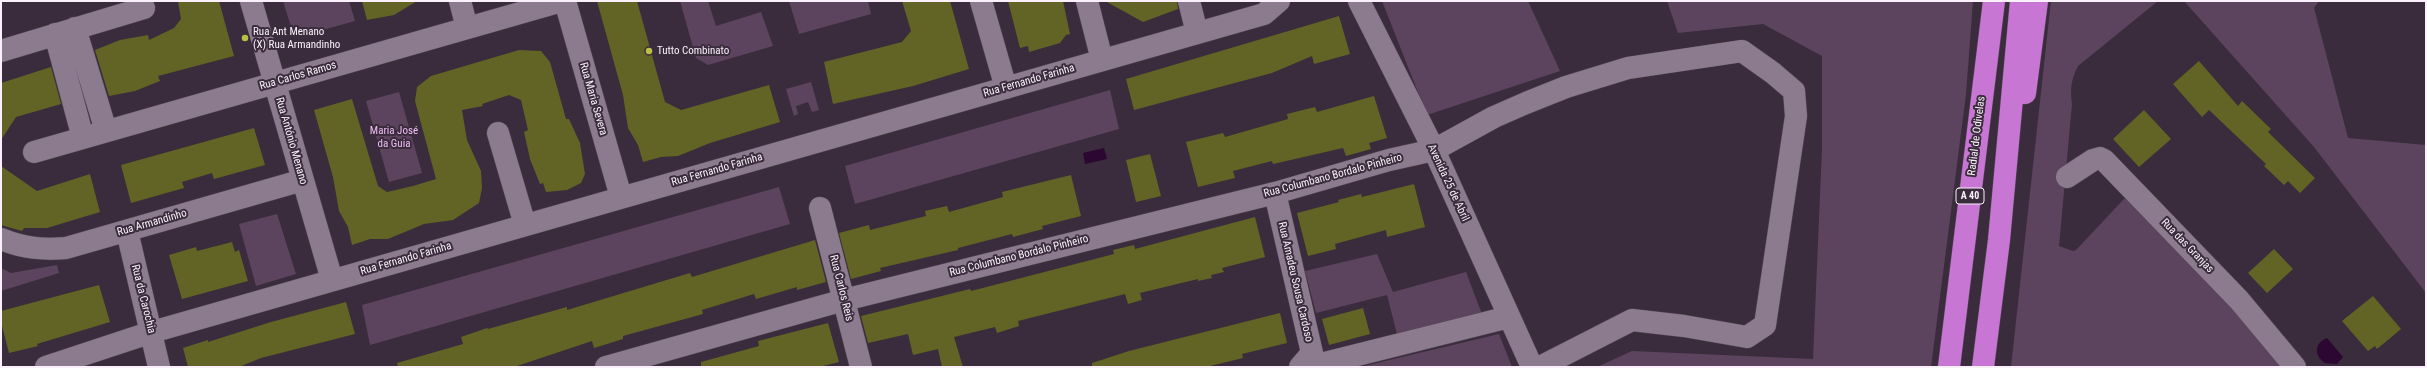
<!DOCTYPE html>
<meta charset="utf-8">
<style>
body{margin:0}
#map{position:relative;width:2427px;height:368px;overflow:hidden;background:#3a2c3c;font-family:"Roboto Condensed",sans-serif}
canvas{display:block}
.frame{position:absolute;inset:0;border:2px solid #fbf1fc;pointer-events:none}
</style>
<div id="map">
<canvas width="2427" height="368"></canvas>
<div class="frame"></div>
</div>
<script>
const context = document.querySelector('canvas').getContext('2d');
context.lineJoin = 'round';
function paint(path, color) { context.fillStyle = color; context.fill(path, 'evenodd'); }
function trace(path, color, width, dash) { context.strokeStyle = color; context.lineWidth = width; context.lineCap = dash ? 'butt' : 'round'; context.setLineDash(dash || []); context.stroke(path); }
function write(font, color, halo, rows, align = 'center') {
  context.font = font + ' "Roboto Condensed",sans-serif'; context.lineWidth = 4; context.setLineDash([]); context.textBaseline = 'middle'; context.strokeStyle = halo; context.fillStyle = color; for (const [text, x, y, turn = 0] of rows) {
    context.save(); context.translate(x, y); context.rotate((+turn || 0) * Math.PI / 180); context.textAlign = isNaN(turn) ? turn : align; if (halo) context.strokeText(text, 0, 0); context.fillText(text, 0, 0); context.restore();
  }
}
paint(new Path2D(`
 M 283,1 L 349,1 L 355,21 L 297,37 L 293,33 Z
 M 680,1 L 708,1 L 716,26 L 761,12 L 773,46 L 708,65 L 696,58 Z
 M 789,1 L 868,1 L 871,14 L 799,34 Z
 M 1382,1 L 1528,1 L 1560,71 L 1427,115 Z
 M 1667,1 L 1973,1 L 1966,94 L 1931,367 L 1597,367 L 1632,351 L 1813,359 L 1822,149 L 1822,56 L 1763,24 L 1678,33 Z
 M 2051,1 L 2158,1 L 2078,66 C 2071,80 2070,89 2072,104 L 2059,246 L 2073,251 L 2076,250 L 2124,199 L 2134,200 L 2285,367 L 2011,367 Z
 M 2184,1 L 2319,1 L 2314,8 L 2348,138 L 2426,145 L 2426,293 L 2314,147 Z
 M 811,82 L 819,110 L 812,112 L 808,102 L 796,106 L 798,114 L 794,116 L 786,89 Z
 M 1110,90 L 1119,129 L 855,204 L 845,166 Z
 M 399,92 L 422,173 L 389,182 L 366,101 Z
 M 779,187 L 790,224 L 370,345 L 362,305 Z
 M 277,214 L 296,274 L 256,286 L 239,224 Z
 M 1377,254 L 1393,292 L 1466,272 L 1483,317 L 1398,338 L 1387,295 L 1316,313 L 1305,271 Z
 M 57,265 L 59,273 L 1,291 L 1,268 L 11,273 Z
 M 1499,334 L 1512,367 L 1360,367 Z`), '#5c445f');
paint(new Path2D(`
 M 1104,148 L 1107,159 L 1085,164 L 1083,153 Z
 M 2327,338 L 2343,357 L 2337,364 L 2325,363 C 2314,356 2314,343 2327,338 Z`), '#2b0731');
paint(new Path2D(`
 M 178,1 L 219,1 L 234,56 L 158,76 L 160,81 L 135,91 L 109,96 L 95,50 L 120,40 L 148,35 L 149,40 L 174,28 L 181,19 Z
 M 362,1 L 417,1 L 394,15 L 367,20 Z
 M 597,1 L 637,1 L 665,102 L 681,110 L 769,85 L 780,122 L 710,143 L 678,156 L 661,157 L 643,162 L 638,145 L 628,128 L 623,95 Z
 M 902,1 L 950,1 L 969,69 L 913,86 L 833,104 L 824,62 L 902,42 L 911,31 Z
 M 1008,1 L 1063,1 L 1070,34 L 1066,35 L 1060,43 L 1029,52 L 1028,46 L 1020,48 Z
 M 1105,1 L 1177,1 L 1178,9 L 1143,22 Z
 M 1339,16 L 1350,54 L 1314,64 L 1312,56 L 1272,73 L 1134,110 L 1126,79 Z
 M 519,50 L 541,51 L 550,62 L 566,119 L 569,119 L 580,143 L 585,174 L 581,183 L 567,190 L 546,192 L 543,183 L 540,184 L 530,159 L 524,132 L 528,130 L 521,100 L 509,95 L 482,104 L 483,106 L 462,110 L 467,140 L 481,171 L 482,188 L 479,203 L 453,220 L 424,224 L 388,239 L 370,239 L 352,245 L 348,227 L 339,211 L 333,177 L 314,110 L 352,99 L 378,186 L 387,192 L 413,186 L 436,179 L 415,101 L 417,87 L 431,76 Z
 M 2199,61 L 2238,106 L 2242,101 L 2271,129 L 2268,132 L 2315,178 L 2300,193 L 2288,181 L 2284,185 L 2264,166 L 2266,164 L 2209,110 L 2202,117 L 2173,84 Z
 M 51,67 L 61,104 L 16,117 L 1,140 L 1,83 Z
 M 1374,96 L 1387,138 L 1369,143 L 1371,149 L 1346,156 L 1343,148 L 1273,164 L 1272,161 L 1233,171 L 1235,178 L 1198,187 L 1186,142 L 1223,133 L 1225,137 L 1288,119 L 1287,114 L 1315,107 L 1317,112 Z
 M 2144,110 L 2171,139 L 2139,167 L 2113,139 Z
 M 254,128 L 265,165 L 214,179 L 212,173 L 182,182 L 184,188 L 131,203 L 121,165 Z
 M 1150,154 L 1161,196 L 1136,202 L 1126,160 Z
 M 1,166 L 37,191 L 90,174 L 100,212 L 47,228 L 24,228 L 22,231 L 1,225 Z
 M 1071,175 L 1081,216 L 1042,226 L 1043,229 L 1013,237 L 1012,234 L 958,248 L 958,250 L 880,268 L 881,271 L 851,279 L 839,233 L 869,225 L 870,230 L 926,216 L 925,211 L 947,206 L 949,212 L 1003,197 L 1002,192 Z
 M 1414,184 L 1425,227 L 1387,237 L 1386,230 L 1335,244 L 1336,249 L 1308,256 L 1297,213 L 1339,202 L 1338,200 L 1361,194 L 1362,197 Z
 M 1255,217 L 1265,257 L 1222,268 L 1224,272 L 1211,275 L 1212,278 L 1198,281 L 1198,279 L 1140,293 L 1142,300 L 1128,304 L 1125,294 L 1018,321 L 1019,326 L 997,333 L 995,327 L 954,337 L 963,367 L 942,367 L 938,349 L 913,355 L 908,334 L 868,343 L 861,316 L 970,289 L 971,291 L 1114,254 L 1113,250 L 1134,245 L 1135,249 Z
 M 815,240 L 826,282 L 797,290 L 797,287 L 756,299 L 754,294 L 702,310 L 703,314 L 623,336 L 623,339 L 594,348 L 592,341 L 514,367 L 398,367 L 397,363 L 463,344 L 461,337 L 487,328 L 488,329 L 567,307 L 567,310 L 690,273 L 692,277 Z
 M 232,242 L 235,252 L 239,250 L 248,281 L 182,299 L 169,255 L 196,247 L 197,251 Z
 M 2274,249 L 2293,269 L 2267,293 L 2248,273 Z
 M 99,285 L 110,322 L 37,344 L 38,346 L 9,353 L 1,322 L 1,311 Z
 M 2373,296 L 2401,329 L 2377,349 L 2375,346 L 2368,351 L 2342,321 Z
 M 346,302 L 355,334 L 261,358 L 239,367 L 188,367 L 183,348 L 208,340 L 208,342 L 271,322 Z
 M 1363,308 L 1370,334 L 1329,345 L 1322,319 Z
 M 1280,313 L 1287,343 L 1242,354 L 1243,358 L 1206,367 L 1092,367 L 1092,363 L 1129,351 Z
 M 828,323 L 839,362 L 819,367 L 701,367 L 701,362 L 759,346 L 758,341 Z`), '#616424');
const minor = new Path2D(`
 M 251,1 L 332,280
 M 460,1 L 467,28
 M 565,1 L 621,197
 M 981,1 L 1006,88
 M 1087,1 L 1102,60
 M 1189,1 L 1197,33
 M 1359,1 L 1434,150 L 1532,367
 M 75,28 L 106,131
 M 55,34 L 83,138
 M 1,51 L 144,8
 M 498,133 L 525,225
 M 34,152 L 562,1
 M 2067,177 L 2093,160 L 2100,158 L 2104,160 L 2239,300 L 2295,367
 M 1275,193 L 1312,353 L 1300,367
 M 820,208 L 861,367
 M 127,231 L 159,367
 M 1,239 C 23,248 42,250 66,248 L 303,180
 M 46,367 L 152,332 L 1264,14 L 1279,1
 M 606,367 L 844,300 L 1275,193 L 1389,160 L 1434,150 L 1494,117 L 1526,103 L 1566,87 L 1628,68 L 1742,51 L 1773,73 L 1794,91 L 1796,116 L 1765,325 L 1747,337 L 1684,326 L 1632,320 L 1540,367
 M 1309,367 L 1509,317`);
const highway = new Path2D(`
 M 2025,93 L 2037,1
 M 1949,367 L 1994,1
 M 1983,367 L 1999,240 L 2021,1`);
trace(minor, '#554957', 23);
trace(highway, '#554957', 23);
trace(minor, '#8c7b8e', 22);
trace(highway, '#c776d3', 22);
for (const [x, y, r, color] of [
 [245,38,4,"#bbc045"],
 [649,51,4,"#bbc045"]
]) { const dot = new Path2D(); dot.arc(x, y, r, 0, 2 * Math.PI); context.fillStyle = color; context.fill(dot); trace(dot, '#3a2c3c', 1.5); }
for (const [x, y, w] of [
 [1970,196,28]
]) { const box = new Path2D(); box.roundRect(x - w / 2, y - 8, w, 16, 3); context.fillStyle = '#3a2c3c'; context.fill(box); trace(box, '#fbf1fc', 1); }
write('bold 10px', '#fbf1fc', null, [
 ["A 40",1970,196]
]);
write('11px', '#fbf1fc', '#3a2c3c', [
 ["Rua Ant Menano",253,32],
 ["(X) Rua Armandinho",253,45],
 ["Tutto Combinato",657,51]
], 'left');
write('11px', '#fbf1fc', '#3a2c3c', [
 ["Rua Carlos Ramos",298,76,-16],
 ["Rua Fernando Farinha",1029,81,-16],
 ["Rua Maria Severa",593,99,74],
 ["Radial de Odivelas",1977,136,-83],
 ["Rua António Menano",291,141,74],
 ["Rua Fernando Farinha",717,170,-16],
 ["Rua Columbano Bordalo Pinheiro",1333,176,-15],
 ["Avenida 25 de Abril",1448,183,65],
 ["Rua Armandinho",152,223,-16],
 ["Rua das Granjas",2187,246,46],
 ["Rua Columbano Bordalo Pinheiro",1019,256,-14],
 ["Rua Fernando Farinha",406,259,-16],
 ["Rua Amadeu Sousa Cardoso",1295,282,77],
 ["Rua Carlos Reis",841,288,76],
 ["Rua da Carochia",143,299,76]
]);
write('11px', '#f0bff7', '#3a2c3c', [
 ["Maria José",394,131],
 ["da Guia",394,144]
]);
</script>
